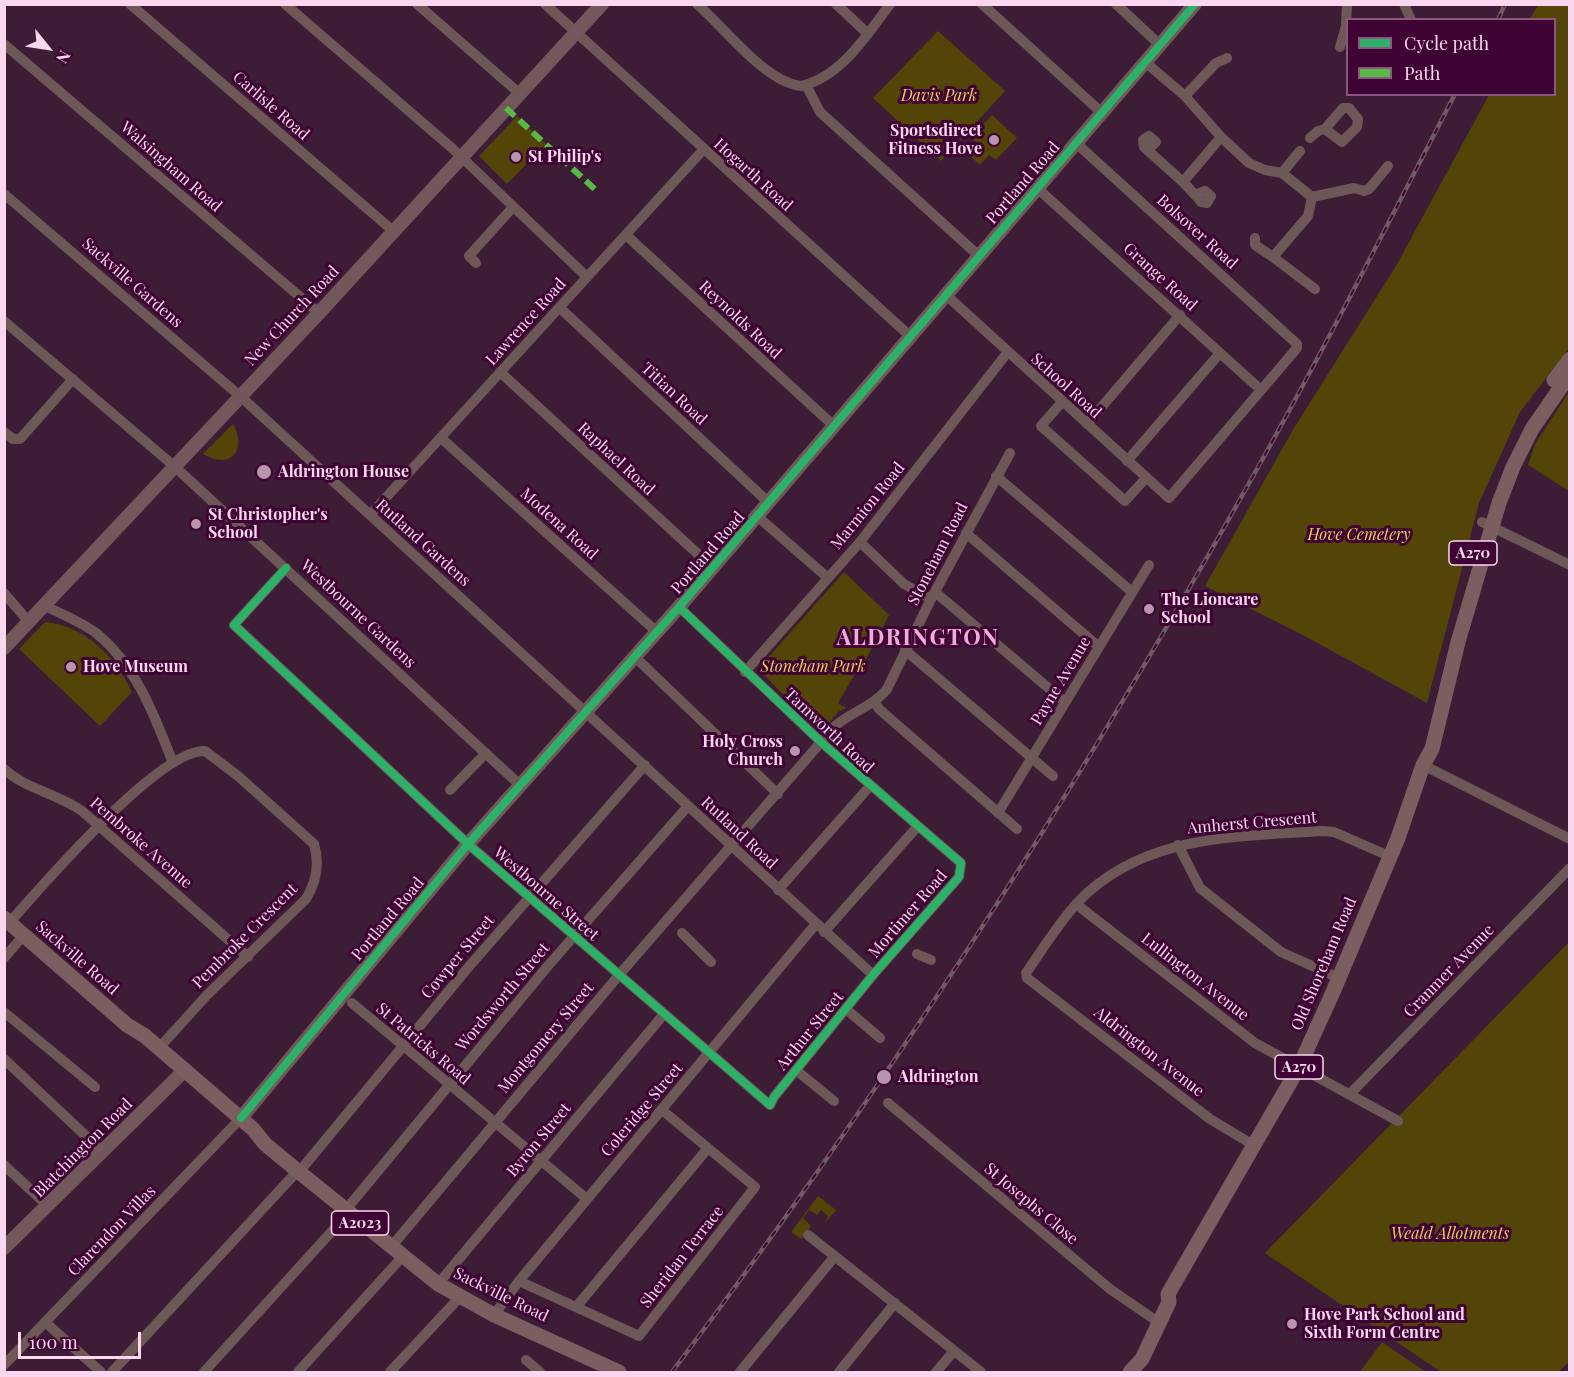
<!DOCTYPE html>
<style>
body{margin:0}
#map{position:relative;width:1574px;height:1377px;overflow:hidden;background:#3d1d36;font-family:"Playfair Display",serif}
canvas{display:block}
.frame{position:absolute;inset:0;border:6px solid #fad6ef;pointer-events:none}
.legend{position:absolute;left:1346px;top:18px;width:210px;height:78px;box-sizing:border-box;background:#3f0434;border:2px solid #8a587f;margin:0;padding:8px 10px;list-style:none;font-size:18px;color:#fad6ef}
.legend li{display:flex;align-items:center;gap:12px;height:30px}
.legend b{width:30px;border:2px solid #8a587f}
.north{position:absolute;left:18px;top:18px;width:60px;height:60px;-webkit-text-stroke:4px #3f0434;paint-order:stroke;rotate:120deg;font-size:16px;font-weight:700;line-height:24px;text-align:center;color:#fad6ef}
.north::after{content:'';display:block;margin:auto;width:21px;height:27px;background:#fad6ef;clip-path:polygon(50% 0,100% 100%,50% 72%,0 100%)}
.scale{position:absolute;left:18px;top:1332px;width:123px;height:27px;box-sizing:border-box;border:3px solid #fad6ef;border-top:0;padding-left:8px;font-size:18px;line-height:21px;white-space:nowrap;color:#fad6ef;-webkit-text-stroke:4px #3f0434;paint-order:stroke}
</style>
<div id="map">
<canvas width="1574" height="1377"></canvas>
<div class="frame"></div>
<ul class="legend">
<li><b style="height:8px;background:#2db169"></b>Cycle path</li>
<li><b style="height:8px;background:#58b947"></b>Path</li>
</ul>
<div class="north">N</div>
<div class="scale">100 m</div>
</div>
<script>
const context = document.querySelector('canvas').getContext('2d');
context.lineJoin = 'round';
function paint(path, color) { context.fillStyle = color; context.fill(path, 'evenodd'); }
function trace(path, color, width, dash) { context.strokeStyle = color; context.lineWidth = width; context.lineCap = dash ? 'butt' : 'round'; context.setLineDash(dash || []); context.stroke(path); }
function write(font, color, halo, rows, align = 'center') {
  context.font = font + ' "Playfair Display",serif'; context.lineWidth = 6; context.setLineDash([]); context.textBaseline = 'middle'; context.strokeStyle = halo; context.fillStyle = color; for (const [text, x, y, turn = 0] of rows) {
    context.save(); context.translate(x, y); context.rotate((+turn || 0) * Math.PI / 180); context.textAlign = isNaN(turn) ? turn : align; if (halo) context.strokeText(text, 0, 0); context.fillText(text, 0, 0); context.restore();
  }
}
paint(new Path2D(`
 M 1538,5 L 1569,5 L 1569,348 L 1520,412 L 1479,503 L 1427,703 L 1301,634 L 1205,586 L 1294,428 L 1396,266 L 1489,95 L 1554,94 L 1554,20 L 1530,19 Z
 M 938,31 L 1005,91 L 941,161 L 873,98 Z
 M 992,115 L 1017,138 L 996,160 L 989,155 L 980,165 L 967,153 L 977,143 L 971,137 Z
 M 517,116 L 546,144 L 507,184 L 479,156 Z
 M 1569,392 L 1569,491 L 1528,465 L 1535,444 Z
 M 233,424 C 248,451 230,470 203,454 Z
 M 844,572 L 889,615 L 859,673 L 856,672 L 838,703 L 846,708 L 838,712 L 821,732 L 758,669 Z
 M 45,622 C 85,625 116,658 132,692 L 100,726 L 19,649 Z
 M 1569,942 L 1569,1362 L 1558,1372 L 1441,1372 L 1265,1253 Z
 M 818,1196 L 836,1210 L 825,1223 L 828,1216 L 821,1210 L 817,1215 L 809,1210 L 803,1218 L 811,1226 L 801,1239 L 791,1232 Z
 M 1382,1342 L 1426,1372 L 1360,1372 Z`), '#534407');
trace(new Path2D(`
 M 130,4 L 392,230
 M 285,4 L 453,149 L 587,277
 M 417,4 L 519,93
 M 545,4 L 911,337
 M 697,4 C 726,29 765,82 801,86 C 841,77 867,35 890,4
 M 836,4 L 868,34
 M 982,4 L 1101,112
 M 1116,4 L 1160,45
 M 1404,4 L 1411,20
 M 4,44 L 319,313
 M 1340,47 L 1346,26 L 1347,4
 M 1145,62 L 1185,96 L 1221,137 L 1249,163 L 1265,170 L 1282,173 L 1312,197 L 1308,216 L 1273,257 L 1315,289
 M 806,85 L 820,112 L 979,256
 M 1185,96 L 1216,63 L 1227,58
 M 1310,138 L 1318,131 L 1325,129 L 1343,108 L 1349,108 L 1358,119 L 1357,127 L 1342,142 L 1325,129
 M 1149,149 L 1156,142 L 1149,136 L 1143,140 L 1144,147 L 1183,182 L 1221,137
 M 1282,173 L 1300,151
 M 1183,182 L 1198,198 L 1200,193 L 1205,191 L 1211,196 L 1207,203 L 1201,202 L 1198,198
 M 1037,188 L 1261,390
 M 4,194 L 240,396 L 873,975
 M 1312,197 L 1354,188 L 1364,191 L 1369,189 L 1388,166
 M 626,235 L 834,426
 M 1255,238 L 1255,245 L 1273,257
 M 476,263 L 469,256 L 513,207
 M 945,294 L 1169,498 L 1297,348 L 1297,344 L 1076,143
 M 560,308 L 768,502
 M 4,321 L 174,466 L 520,785
 M 500,372 L 712,567
 M 1062,402 L 1041,426 L 1125,501 L 1146,478
 M 1087,424 L 1180,315
 M 4,432 L 13,439 L 20,439 L 73,379
 M 441,438 L 657,632
 M 1127,461 L 1220,353
 M 996,476 L 1132,592
 M 370,515 L 703,150
 M 757,516 L 828,578
 M 1482,522 L 1570,565
 M 966,533 L 1099,647
 M 860,542 L 904,584 L 931,599
 M 286,568 L 234,625 L 468,844 L 770,1105 L 774,1097 L 873,975 L 959,877 L 961,863 L 822,743 L 679,607
 M 935,592 L 1065,702
 M 4,593 L 29,622
 M 43,605 C 61,614 80,621 96,633 C 136,665 155,717 173,763
 M 905,650 L 1053,776
 M 635,657 L 778,794
 M 745,672 L 860,542 L 1007,353
 M 874,701 L 879,709 L 1017,829
 M 1423,765 L 1570,839
 M 4,769 C 27,790 57,793 82,811 L 248,957
 M 450,790 L 486,753
 M 998,813 L 1149,565
 M 1178,845 L 1200,888 L 1281,952 L 1339,978
 M 778,890 L 870,786
 M 1076,904 L 1255,1043 L 1398,1121
 M 9,923 C 42,886 159,749 205,751 L 238,776 L 314,844 C 320,864 317,881 306,899 L 207,995 L 159,1048
 M 824,932 L 917,827
 M 682,933 L 711,962
 M 917,954 L 931,960
 M 4,958 L 24,935
 M 352,1003 L 587,1199
 M 846,1009 L 880,1038
 M 4,1012 L 95,1087
 M 4,1059 L 103,1152
 M 796,1070 L 834,1101
 M 1350,1094 L 1570,868
 M 888,1103 L 1110,1289 L 1158,1322
 M 1255,1146 L 1210,1119 L 1027,978 L 1026,973 C 1042,950 1058,924 1077,903 C 1142,834 1236,837 1323,831 L 1334,832 L 1389,856
 M 4,1165 L 48,1206
 M 808,1235 L 981,1372
 M 391,1247 L 619,975 L 835,726 C 851,712 874,706 887,689 L 931,599 L 1010,453
 M 519,1281 L 639,1336 L 755,1187 L 662,1110
 M 438,1284 L 664,1014
 M 577,1306 L 708,1148
 M 494,1315 L 519,1281 L 815,925
 M 45,1322 L 101,1372
 M 526,1360 L 540,1372
 M 4,1365 L 241,1118
 M 112,1372 L 292,1177 L 299,1172 L 466,970 L 645,765
 M 204,1372 L 343,1219 L 349,1206 L 547,967 L 688,806
 M 298,1372 L 403,1256
 M 390,1372 L 459,1298
 M 740,1372 L 835,1256
 M 839,1372 L 895,1303
 M 936,1372 L 954,1351`), '#6d5857', 10);
trace(new Path2D(`
 M 4,648 L 319,313 L 602,4
 M 241,1118 L 468,844 L 679,607 L 1195,4
 M 4,1248 L 185,1070`), '#72585a', 14);
trace(new Path2D(`
 M 1554,380 L 1570,359
 M 4,918 L 127,1025 L 145,1036 L 253,1129 L 265,1144 L 299,1172 L 438,1284 L 494,1315 L 619,1372
 M 1130,1372 L 1142,1359 L 1169,1302 L 1168,1294 L 1299,1067 L 1333,992 L 1398,838 L 1423,765 L 1432,749 L 1458,642 L 1499,503 L 1513,467 L 1532,429 L 1570,374`), '#7a5e60', 15);
const rail = new Path2D(`
 M 1498,20 L 1505,4
 M 672,1372 C 882,1093 1072,798 1243,494 C 1317,363 1386,228 1455,94`);
trace(rail, '#705a63', 4.5);
trace(rail, '#3f0434', 2, [7]);
trace(new Path2D(`
 M 506,108 L 598,192`), '#58b947', 6, [12, 6]);
trace(new Path2D(`
 M 286,568 L 234,625 L 468,844 L 770,1105 L 774,1097 L 873,975 L 959,877 L 961,863 L 822,743 L 679,607
 M 241,1118 L 468,844 L 679,607 L 1195,4`), '#2db169', 8);
for (const [x, y, r, color] of [
 [994,140,6,"#b895ae"],
 [516,157,6,"#b895ae"],
 [264,472,8,"#b895ae"],
 [196,524,6,"#b895ae"],
 [1149,609,6,"#b895ae"],
 [71,667,6,"#b895ae"],
 [795,751,6,"#b895ae"],
 [884,1077,8,"#b895ae"],
 [1292,1324,6,"#b895ae"]
]) { const dot = new Path2D(); dot.arc(x, y, r, 0, 2 * Math.PI); context.fillStyle = color; context.fill(dot); trace(dot, '#3f0434', 2); }
for (const [x, y, w] of [
 [1473,553,48],
 [1299,1067,48],
 [360,1223,57]
]) { const box = new Path2D(); box.roundRect(x - w / 2, y - 12, w, 24, 4.5); context.fillStyle = '#3f0434'; context.fill(box); trace(box, '#fad6ef', 1.5); }
write('bold 15px', '#fad6ef', null, [
 ["A270",1473,553],
 ["A270",1299,1067],
 ["A2023",360,1223]
]);
write('italic 16px', '#ead05b', '#3f0434', [
 ["Davis Park",939,96],
 ["Hove Cemetery",1359,535],
 ["Stoneham Park",813,667],
 ["Weald Allotments",1450,1234]
]);
write('16px', '#fad6ef', '#3f0434', [
 ["Carlisle Road",271,106,41],
 ["Walsingham Road",171,167,41],
 ["Hogarth Road",753,175,42],
 ["Portland Road",1023,183,-49],
 ["Bolsover Road",1197,232,42],
 ["Grange Road",1160,277,42],
 ["Sackville Gardens",132,283,41],
 ["New Church Road",292,316,-47],
 ["Reynolds Road",740,320,43],
 ["Lawrence Road",526,322,-48],
 ["School Road",1066,386,42],
 ["Titian Road",674,394,43],
 ["Raphael Road",616,459,43],
 ["Marmion Road",868,506,-51],
 ["Modena Road",559,524,42],
 ["Rutland Gardens",423,543,42],
 ["Portland Road",708,553,-49],
 ["Stoneham Road",938,554,-63],
 ["Westbourne Gardens",358,614,43],
 ["Payne Avenue",1061,681,-59],
 ["Tamworth Road",829,731,43],
 ["Amherst Crescent",1252,823,-5],
 ["Rutland Road",739,833,43],
 ["Pembroke Avenue",141,843,41],
 ["Westbourne Street",546,894,41],
 ["Mortimer Road",908,914,-49],
 ["Portland Road",388,919,-50],
 ["Pembroke Crescent",245,936,-45],
 ["Cowper Street",458,957,-50],
 ["Sackville Road",77,958,41],
 ["Old Shoreham Road",1324,964,-67],
 ["Cranmer Avenue",1449,971,-46],
 ["Lullington Avenue",1195,977,38],
 ["Wordsworth Street",503,997,-50],
 ["Arthur Street",810,1031,-51],
 ["Montgomery Street",546,1038,-50],
 ["St Patricks Road",423,1044,40],
 ["Aldrington Avenue",1149,1052,38],
 ["Coleridge Street",642,1110,-50],
 ["Byron Street",539,1140,-50],
 ["Blatchington Road",83,1148,-45],
 ["St Josephs Close",1031,1204,40],
 ["Clarendon Villas",112,1231,-46],
 ["Sheridan Terrace",682,1257,-52],
 ["Sackville Road",501,1295,26]
]);
write('bold 16px', '#fad6ef', '#3f0434', [
 ["Sportsdirect",982,131,"right"],
 ["Fitness Hove",982,149,"right"],
 ["St Philip's",528,157],
 ["Aldrington House",278,472],
 ["St Christopher's",208,515],
 ["School",208,533],
 ["The Lioncare",1161,600],
 ["School",1161,618],
 ["Hove Museum",83,667],
 ["Holy Cross",783,742,"right"],
 ["Church",783,760,"right"],
 ["Aldrington",898,1077],
 ["Hove Park School and",1304,1315],
 ["Sixth Form Centre",1304,1333]
], 'left');
context.letterSpacing = '1.5px';
write('bold 22px', '#f1abdd', '#3f0434', [
 ["ALDRINGTON",918,638]
]);
context.letterSpacing = '0px';
</script>
